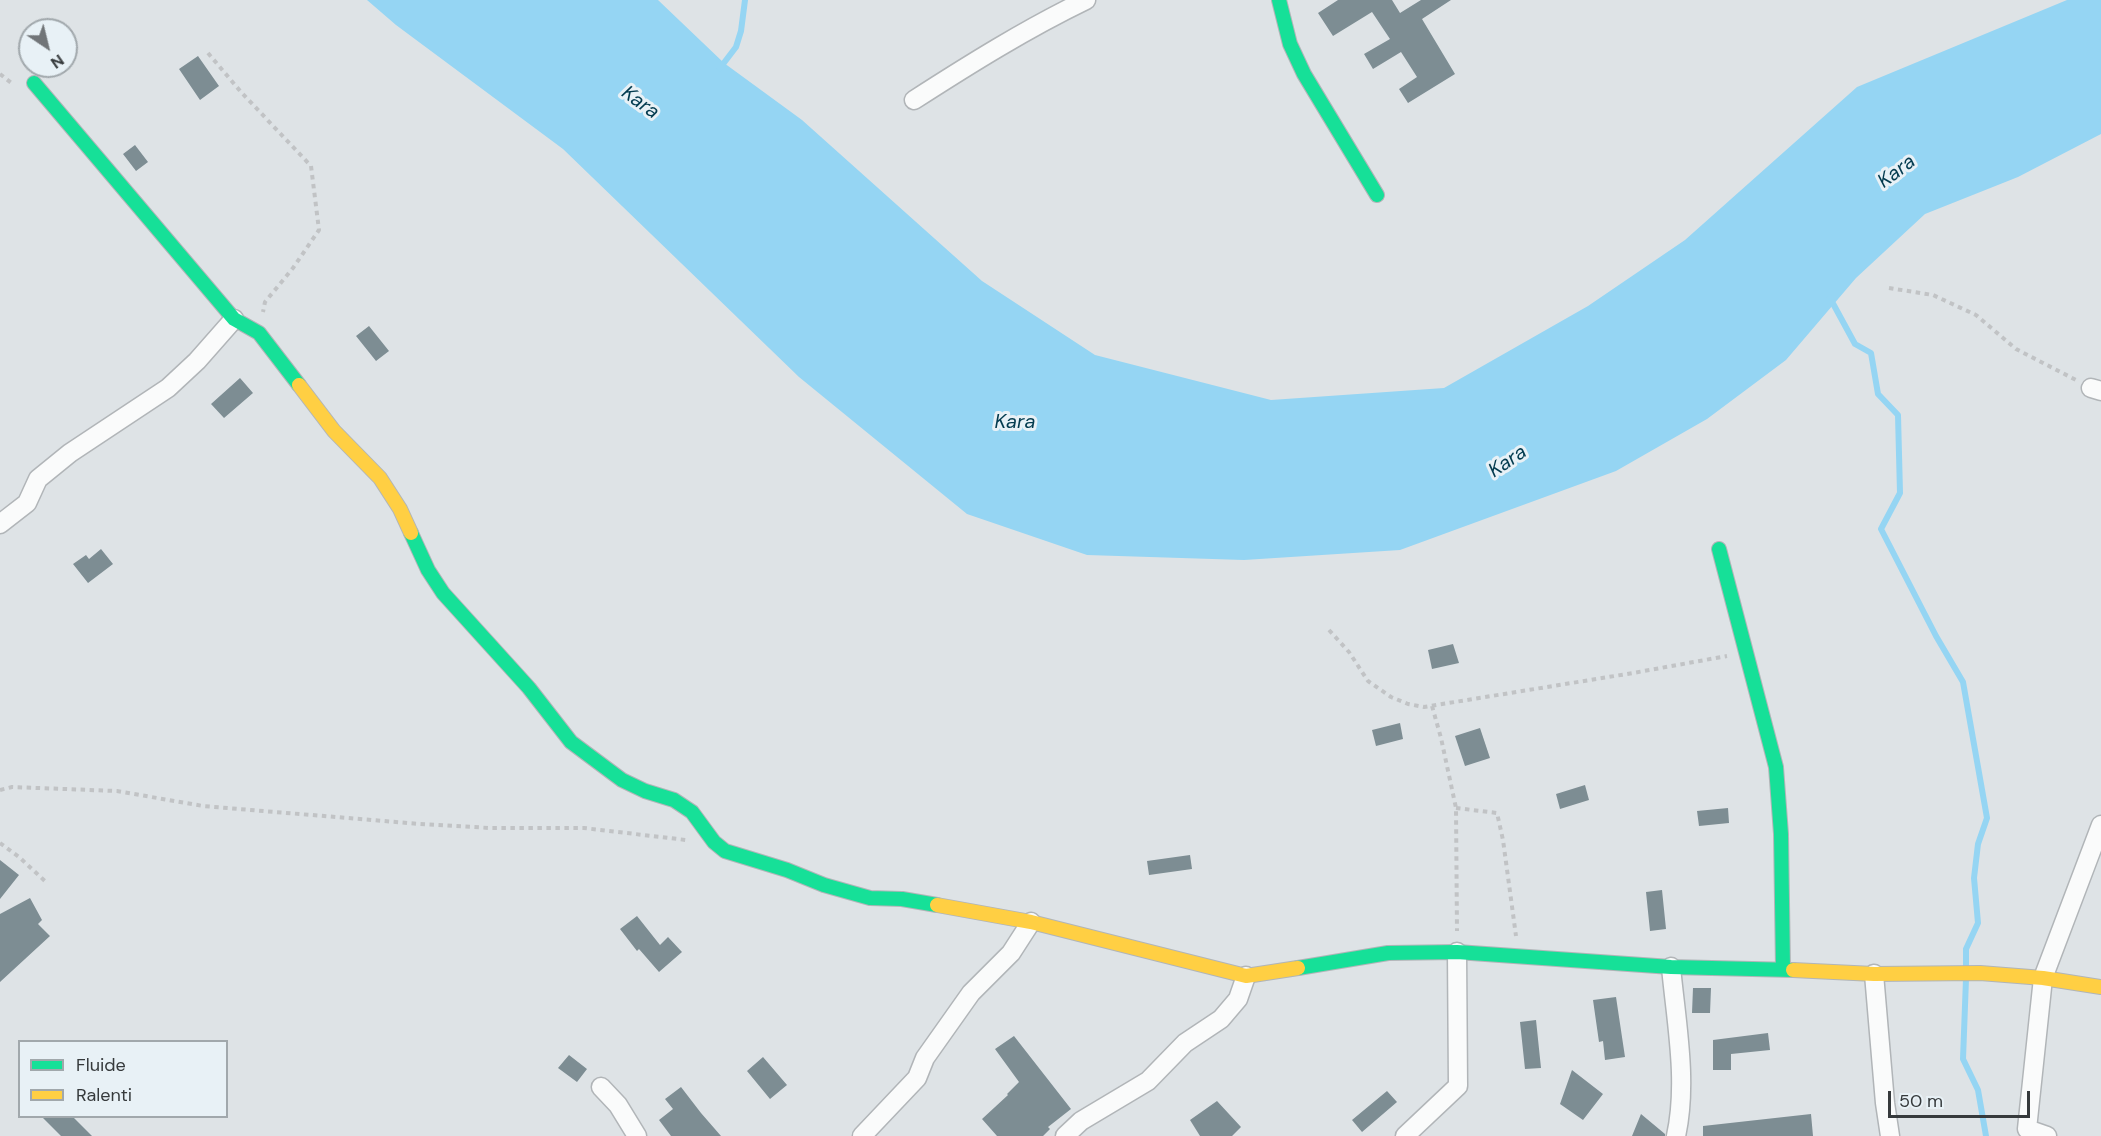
<!DOCTYPE html>
<style>
body{margin:0}
#map{position:relative;width:2101px;height:1136px;overflow:hidden;background:#dee3e6;font-family:"DM Sans",sans-serif}
canvas{display:block}
.legend{position:absolute;left:18px;top:1040px;width:210px;height:78px;box-sizing:border-box;background:#e8f1f6;border:2px solid #a1a8ac;margin:0;padding:8px 10px;list-style:none;font-size:18px;color:#363a3c}
.legend li{display:flex;align-items:center;gap:12px;height:30px}
.legend b{width:30px;border:2px solid #a1a8ac}
.north{position:absolute;left:18px;top:18px;width:60px;height:60px;box-sizing:border-box;background:#e8f1f6;border:2px solid #a1a8ac;border-radius:50%;rotate:145deg;font-size:16px;font-weight:700;line-height:24px;text-align:center;color:#363a3c}
.north::after{content:'';display:block;margin:auto;width:21px;height:27px;background:#717578;clip-path:polygon(50% 0,100% 100%,50% 72%,0 100%)}
.scale{position:absolute;left:1888px;top:1091px;width:142px;height:27px;box-sizing:border-box;border:3px solid #363a3c;border-top:0;padding-left:8px;font-size:18px;line-height:21px;white-space:nowrap;color:#363a3c;-webkit-text-stroke:4px #e8f1f6;paint-order:stroke}
</style>
<div id="map">
<canvas width="2101" height="1136"></canvas>
<ul class="legend">
<li><b style="height:8px;background:#16e098"></b>Fluide</li>
<li><b style="height:8px;background:#ffcf43"></b>Ralenti</li>
</ul>
<div class="north">N</div>
<div class="scale">50 m</div>
</div>
<script>
const context = document.querySelector('canvas').getContext('2d');
context.lineJoin = 'round';
function paint(path, color) { context.fillStyle = color; context.fill(path, 'evenodd'); }
function trace(path, color, width, dash) { context.strokeStyle = color; context.lineWidth = width; context.lineCap = dash ? 'butt' : 'round'; context.setLineDash(dash || []); context.stroke(path); }
function write(font, color, halo, rows, align = 'center') {
  context.font = font + ' "DM Sans",sans-serif'; context.lineWidth = 6; context.setLineDash([]); context.textBaseline = 'middle'; context.strokeStyle = halo; context.fillStyle = color; for (const [text, x, y, turn = 0] of rows) {
    context.save(); context.translate(x, y); context.rotate((+turn || 0) * Math.PI / 180); context.textAlign = isNaN(turn) ? turn : align; if (halo) context.strokeText(text, 0, 0); context.fillText(text, 0, 0); context.restore();
  }
}
paint(new Path2D(`
 M 367,0 L 658,0 L 724,63 L 802,120 L 982,281 L 1095,355 L 1271,400 L 1444,388 L 1588,306 L 1685,240 L 1857,87 L 2067,0 L 2101,0 L 2101,134 L 2018,177 L 1925,214 L 1856,278 L 1786,360 L 1707,419 L 1616,471 L 1400,550 L 1244,560 L 1087,555 L 967,514 L 799,377 L 563,149 L 396,25 Z`), '#95d5f3');
trace(new Path2D(`
 M 720,68 L 736,47 L 741,31 L 745,0
 M 1830,298 L 1855,344 L 1871,353 L 1878,394 L 1898,415 L 1900,493 L 1881,529 L 1936,636 L 1963,682 L 1987,818 L 1978,844 L 1974,878 L 1978,923 L 1966,949 L 1966,966
 M 1966,979 L 1963,1059 L 1978,1090 L 1986,1136`), '#95d5f3', 6);
paint(new Path2D(`
 M 1338,0 L 1392,0 L 1400,13 L 1421,0 L 1451,0 L 1422,19 L 1455,74 L 1408,103 L 1399,89 L 1417,77 L 1401,52 L 1373,69 L 1364,54 L 1390,39 L 1372,12 L 1333,36 L 1318,13 Z
 M 198,56 L 219,86 L 200,100 L 179,69 Z
 M 135,145 L 148,162 L 136,171 L 123,154 Z
 M 369,326 L 389,351 L 376,361 L 356,336 Z
 M 240,378 L 253,393 L 224,418 L 211,404 Z
 M 101,549 L 113,564 L 88,583 L 73,564 L 86,555 L 89,559 Z
 M 1453,644 L 1459,663 L 1432,669 L 1428,650 Z
 M 1400,723 L 1403,739 L 1376,746 L 1372,730 Z
 M 1480,728 L 1490,758 L 1465,766 L 1455,736 Z
 M 1585,785 L 1589,800 L 1560,809 L 1556,794 Z
 M 1728,808 L 1729,823 L 1699,826 L 1697,811 Z
 M 1190,855 L 1192,869 L 1149,875 L 1147,861 Z
 M 0,860 L 19,875 L 0,899 Z
 M 1662,890 L 1666,929 L 1650,931 L 1646,892 Z
 M 30,898 L 42,920 L 38,924 L 50,936 L 0,982 L 0,914 Z
 M 637,916 L 660,945 L 668,937 L 682,952 L 659,972 L 639,949 L 637,951 L 620,929 Z
 M 1693,988 L 1711,988 L 1710,1013 L 1692,1013 Z
 M 1616,997 L 1625,1057 L 1605,1060 L 1603,1041 L 1599,1042 L 1593,1000 Z
 M 1536,1020 L 1541,1068 L 1525,1069 L 1520,1022 Z
 M 1768,1033 L 1770,1050 L 1731,1054 L 1731,1070 L 1713,1070 L 1713,1040 Z
 M 1014,1036 L 1071,1109 L 1048,1127 L 1050,1129 L 1043,1136 L 997,1136 L 982,1119 L 1008,1095 L 1007,1094 L 1019,1082 L 995,1049 Z
 M 569,1055 L 587,1069 L 577,1082 L 558,1068 Z
 M 763,1057 L 787,1085 L 770,1099 L 747,1071 Z
 M 1572,1070 L 1603,1094 L 1583,1120 L 1560,1104 Z
 M 681,1087 L 701,1113 L 721,1136 L 671,1136 L 659,1120 L 673,1109 L 665,1099 Z
 M 1387,1091 L 1397,1102 L 1362,1132 L 1352,1120 Z
 M 1217,1101 L 1241,1127 L 1232,1136 L 1200,1136 L 1190,1120 Z
 M 1641,1114 L 1665,1134 L 1665,1136 L 1632,1136 Z
 M 1811,1114 L 1813,1136 L 1703,1136 L 1703,1126 Z
 M 41,1116 L 72,1116 L 92,1136 L 61,1136 Z`), '#7d8d93');
const street = new Path2D(`
 M 914,100 C 970,64 1026,29 1086,0
 M 2091,388 L 2101,391
 M 0,524 L 27,503 L 38,479 L 70,453 L 168,388 L 197,361 L 234,319
 M 1671,967 C 1676,1021 1688,1082 1676,1136
 M 1874,974 L 1885,1103 L 1890,1136
 M 601,1087 L 618,1105 L 637,1136
 M 862,1136 L 917,1078 L 925,1058 L 971,993 L 1011,953 L 1031,922
 M 1065,1136 L 1081,1121 L 1148,1081 L 1185,1043 L 1221,1019 L 1238,999 L 1246,976
 M 1405,1136 L 1458,1086 L 1457,952
 M 2047,1136 L 2027,1129 L 2043,978 L 2101,825`);
const fast = new Path2D(`
 M 1279,0 L 1290,44 L 1304,74 L 1377,195
 M 34,83 L 234,319 L 259,333 L 299,385
 M 411,533 L 428,570 L 443,593 L 529,688 L 571,742 L 622,780 L 645,791 L 674,800 L 692,812 L 714,842 L 725,851 L 787,870 L 824,885 L 870,898 L 902,899 L 937,905
 M 1719,549 L 1776,767 L 1781,834 L 1783,969
 M 1298,968 L 1388,953 L 1457,952 L 1671,967 L 1793,970`);
const slow = new Path2D(`
 M 299,385 L 334,431 L 380,478 L 400,509 L 411,533
 M 937,905 L 1031,922 L 1246,976 L 1298,968
 M 1793,970 L 1874,974 L 1980,973 L 2043,978 L 2101,987`);
trace(street, '#b1b5b8', 21);
trace(fast, '#b1b5b8', 16);
trace(slow, '#b1b5b8', 16);
trace(new Path2D(`
 M 208,53 L 241,92 L 311,166 L 319,230 L 293,268 L 265,302 L 263,312
 M 0,74 L 14,85
 M 1889,288 L 1933,295 L 1976,315 L 2016,349 L 2076,380
 M 1329,630 L 1349,652 L 1368,681 L 1391,697 L 1408,704 L 1424,707 L 1633,673 L 1727,656
 M 1432,706 L 1441,738 L 1456,808 L 1457,931
 M 0,790 L 12,787 L 117,791 L 203,806 L 420,824 L 490,828 L 584,828 L 686,840
 M 1456,808 L 1497,813 L 1503,840 L 1516,936
 M 0,843 L 19,857 L 46,882`), '#c1c3c5', 4, [4.5, 4.5]);
trace(street, '#fafbfb', 18);
trace(fast, '#16e098', 14);
trace(slow, '#ffcf43', 14);
write('italic 20px', '#033b4f', '#e8f1f6', [
 ["Kara",640,103,36],
 ["Kara",1897,172,-37],
 ["Kara",1015,423],
 ["Kara",1508,462,-34]
]);
</script>
